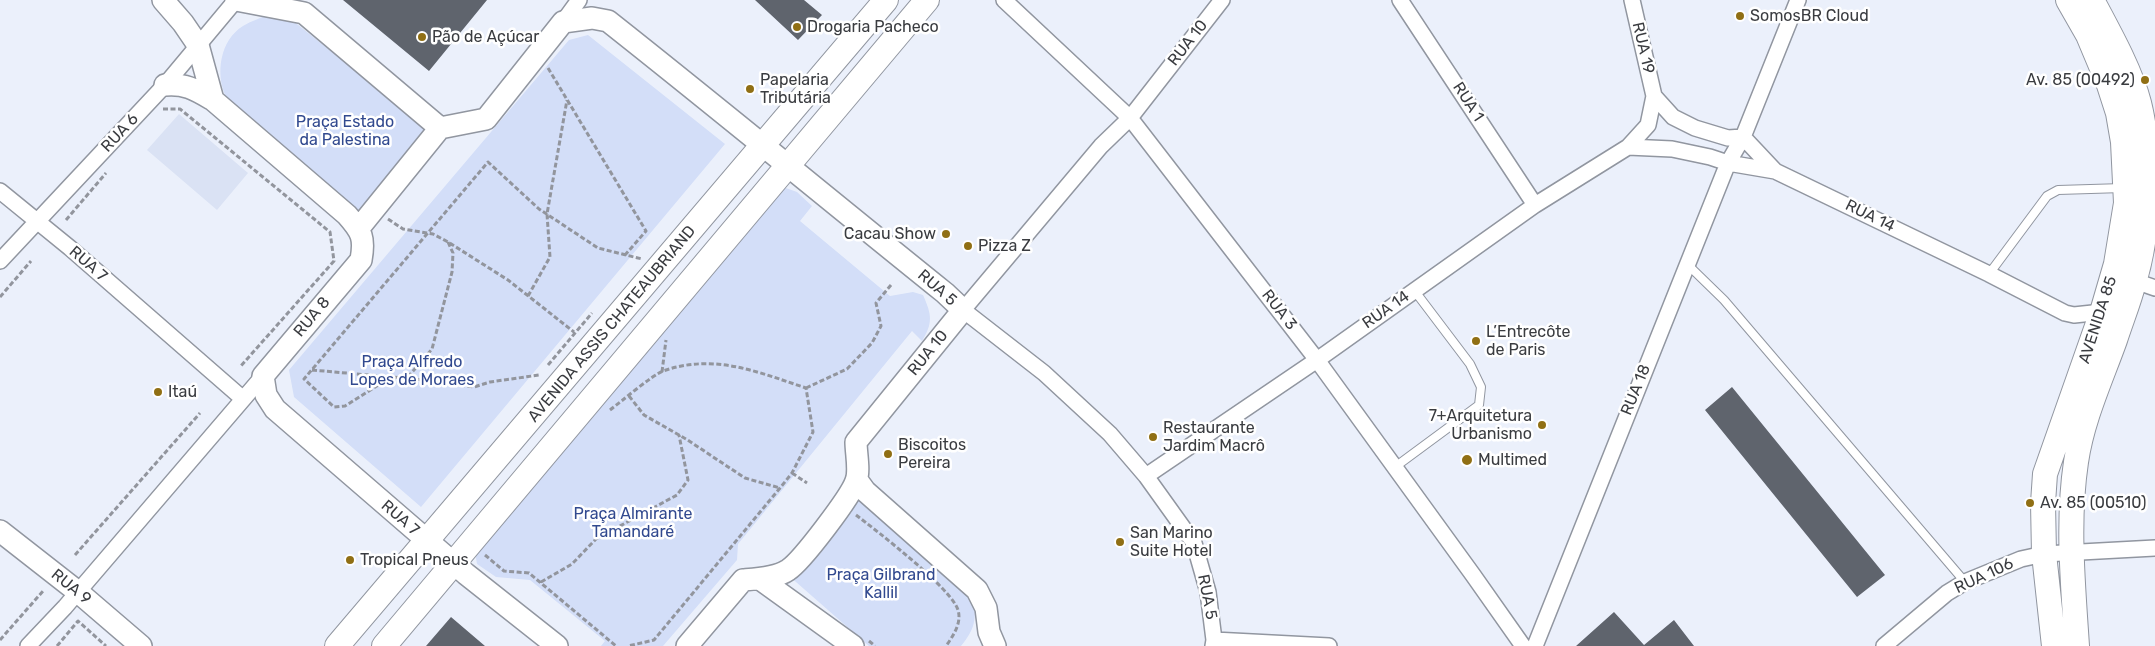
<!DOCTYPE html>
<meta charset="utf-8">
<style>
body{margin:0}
canvas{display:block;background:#ebf0fb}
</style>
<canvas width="2155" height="646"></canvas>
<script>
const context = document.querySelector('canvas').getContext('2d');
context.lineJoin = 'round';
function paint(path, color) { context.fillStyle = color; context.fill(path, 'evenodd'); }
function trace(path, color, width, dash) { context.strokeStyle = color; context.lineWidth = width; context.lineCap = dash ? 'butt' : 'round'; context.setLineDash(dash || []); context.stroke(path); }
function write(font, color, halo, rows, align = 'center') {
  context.font = font + ' Rubik,sans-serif'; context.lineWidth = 5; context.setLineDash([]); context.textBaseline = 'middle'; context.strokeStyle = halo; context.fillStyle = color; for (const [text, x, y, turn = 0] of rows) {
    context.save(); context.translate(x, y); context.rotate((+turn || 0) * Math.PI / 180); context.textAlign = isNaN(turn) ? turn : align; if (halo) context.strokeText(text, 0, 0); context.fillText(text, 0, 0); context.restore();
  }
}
paint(new Path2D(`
 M 179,114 L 248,173 L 217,210 L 147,150 Z`), '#dae2f4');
paint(new Path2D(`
 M 269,14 L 287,16 L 423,125 L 427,130 L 359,214 L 226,97 C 215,74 220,40 243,26 C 251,21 261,18 269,14 Z
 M 588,35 L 725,144 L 421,507 L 294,397 L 289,370 L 569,40 Z
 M 783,187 L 797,192 L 812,206 L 800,221 L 890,296 L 913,292 L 923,295 C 932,315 933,323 922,341 L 912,331 L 738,544 L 737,560 L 663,646 L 601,646 L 605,641 L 530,580 L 496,577 L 477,564 L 475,552 Z
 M 860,494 L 973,598 C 977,619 975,629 961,646 L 869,646 L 788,575 Z`), '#d3def8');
paint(new Path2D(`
 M 343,0 L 487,0 L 429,71 Z
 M 755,0 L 804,0 L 822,15 L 798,40 Z
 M 1732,387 L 1885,575 L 1857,597 L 1705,410 Z
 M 1614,612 L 1644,645 L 1674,620 L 1694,646 L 1576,646 Z
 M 451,617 L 485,646 L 426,646 Z`), '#5f646d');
const lane = new Path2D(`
 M 1687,264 L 1724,300 L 1965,582
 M 1989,274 L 2047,196 L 2058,190 L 2123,188
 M 1395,467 L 1479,405 L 1481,387 L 1470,364 L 1414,290`);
const street = new Path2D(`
 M 1004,0 L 1130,118 L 1317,360 L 1473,575 L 1523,646
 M 1400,0 L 1535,205
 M 563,22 L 579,0
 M 1654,96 L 1673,117 L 1695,128 L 1728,138 L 1743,137
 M 1743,137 L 1775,171
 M 1628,147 L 1672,149 L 1710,157 L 1728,163 L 1775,171 L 1989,274 L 2065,313 L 2074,315 L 2102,312
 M 0,191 L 70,248 L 242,398
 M 0,261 L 165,85 L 236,0
 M 2135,281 L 2155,288
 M 1146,476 L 1317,360 L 1535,205 L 1628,147 L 1648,125 L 1654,96 L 1632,0
 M 1214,640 L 1329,646
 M 28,646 L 65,607 L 263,376
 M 1213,646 L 1214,640 L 1208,592 L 1194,543 L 1146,476 L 1110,434 L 1044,373 L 963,310 L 1101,146 L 1130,118 L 1222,0
 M 1535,646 L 1728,163 L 1743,137 L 1798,0
 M 1884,646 L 1947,593 L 1965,582 L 2021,559 L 2044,554 L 2155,548`);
const secondary = new Path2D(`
 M 163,0 L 183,23 L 198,45 L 213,100 L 347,215 C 362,232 365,238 361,260 L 263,376 L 266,395 L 275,409 L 466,574 L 557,646
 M 236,0 L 304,13 L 440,128
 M 165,85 C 185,83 196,90 213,100
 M 359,228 L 440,128 L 486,119 L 563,22 L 592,18 L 608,21 C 722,111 833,203 945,293 L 963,310 L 856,442 C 856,453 860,471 856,481 C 851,496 802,561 788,570 C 777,578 756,579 743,580 L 687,646
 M 857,480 L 865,491 L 977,590 L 986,608 L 989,632 L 995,646
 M 0,531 L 78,592 L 141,646
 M 760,579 L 853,646`);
const primary = new Path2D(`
 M 337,646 L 886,0
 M 384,646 L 927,0
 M 2054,646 L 2044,554 L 2043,503 L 2045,474 L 2102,312 L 2116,264 L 2126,203 L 2123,142 L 2118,113 L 2109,85 L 2088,35 L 2068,0
 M 2077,646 C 2073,585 2067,522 2076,462 C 2082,420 2101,379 2115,340 C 2121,321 2129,302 2134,282 C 2150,231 2152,155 2139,103 C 2131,71 2108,30 2092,0`);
trace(lane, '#9196a0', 10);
trace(street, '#9196a0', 18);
trace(secondary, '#9196a0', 24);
trace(primary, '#9196a0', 26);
trace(new Path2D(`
 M 548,68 L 646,231 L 625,255
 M 163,109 L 180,109 L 330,232 L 334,261 L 240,367
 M 388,219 L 403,229 L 433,234 L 448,242 L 508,280 L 574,332
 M 66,220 L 106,173
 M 448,242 L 453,253 L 452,272 L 432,349 L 407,378 L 391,377 L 345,406 L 334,407 L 304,379 L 488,162 L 539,209 L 598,248 L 642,259
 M 528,296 L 550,257 L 547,214 L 567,100
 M 0,297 L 31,261
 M 548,365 L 592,313
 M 312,370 L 391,377
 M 662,372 L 666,340
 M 408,378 L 474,387 L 490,382 L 539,375
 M 806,388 L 847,369 L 872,343 L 881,326 L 876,303 L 891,285
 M 629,396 L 644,415 L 686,439 L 745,478 L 780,488
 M 610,410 C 622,401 651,376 663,371 C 714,353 758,372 806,388 L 813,432 L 792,473 L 780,488 L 654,640 L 628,646
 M 792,473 L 807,483
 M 856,515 C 877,531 952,589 958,610 C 962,623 953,636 946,646
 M 75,555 L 200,413
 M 485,555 L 504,571 L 529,573 L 616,646
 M 541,582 L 572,564 L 596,539 L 677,495 L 688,480 L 679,435
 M 0,640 L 43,591
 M 869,641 L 875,646
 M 57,646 L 78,621 L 106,646`), '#92959d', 3, [5, 2.5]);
trace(lane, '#fff', 8);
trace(street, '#fff', 15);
trace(secondary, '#fff', 21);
trace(primary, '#fff', 24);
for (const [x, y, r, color] of [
 [1740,16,5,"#906f14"],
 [797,27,5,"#906f14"],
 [422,37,5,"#906f14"],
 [2145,80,5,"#906f14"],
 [750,89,5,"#906f14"],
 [946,234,5,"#906f14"],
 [968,246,5,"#906f14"],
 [1476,341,5,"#906f14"],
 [158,392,5,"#906f14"],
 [1542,425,5,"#906f14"],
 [1153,437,5,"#906f14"],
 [888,454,5,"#906f14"],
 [1467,460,6,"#906f14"],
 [2030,503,5,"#906f14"],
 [1120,542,5,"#906f14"],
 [350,560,5,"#906f14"]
]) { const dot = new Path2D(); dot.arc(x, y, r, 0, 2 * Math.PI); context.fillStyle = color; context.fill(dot); trace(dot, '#fff', 2); }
write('16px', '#3a3c40', '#fff', [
 ["SomosBR Cloud",1750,16],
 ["Drogaria Pacheco",807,27],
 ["Pão de Açúcar",432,37],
 ["Papelaria",760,80],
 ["Tributária",760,98],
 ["Av. 85 (00492)",2135,80,"right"],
 ["Cacau Show",936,234,"right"],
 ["Pizza Z",978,246],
 ["L’Entrecôte",1486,332],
 ["de Paris",1486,350],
 ["Itaú",168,392],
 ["7+Arquitetura",1532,416,"right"],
 ["Urbanismo",1532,434,"right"],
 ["Restaurante",1163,428],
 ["Jardim Macrô",1163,446],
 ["Biscoitos",898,445],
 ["Pereira",898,463],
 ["Multimed",1478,460],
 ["Av. 85 (00510)",2040,503],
 ["San Marino",1130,533],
 ["Suite Hotel",1130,551],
 ["Tropical Pneus",360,560]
], 'left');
write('16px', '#3a3c40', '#fff', [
 ["RUA 10",1188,43,-52],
 ["RUA 19",1643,48,77],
 ["RUA 1",1468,102,57],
 ["RUA 6",120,133,-47],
 ["RUA 14",1870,216,26],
 ["RUA 7",88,264,41],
 ["RUA 5",937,288,41],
 ["RUA 3",1279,310,52],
 ["RUA 14",1386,310,-35],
 ["RUA 8",312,317,-50],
 ["AVENIDA 85",2098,320,-72],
 ["AVENIDA ASSIS CHATEAUBRIAND",612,324,-50],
 ["RUA 10",928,353,-51],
 ["RUA 18",1636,390,-68],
 ["RUA 7",400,518,41],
 ["RUA 106",1984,576,-25],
 ["RUA 9",71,587,39],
 ["RUA 5",1207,597,79]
]);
write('16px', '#31498f', '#fff', [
 ["Praça Estado",345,122],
 ["da Palestina",345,140],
 ["Praça Alfredo",412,362],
 ["Lopes de Moraes",412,380],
 ["Praça Almirante",633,514],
 ["Tamandaré",633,532],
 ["Praça Gilbrand",881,575],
 ["Kallil",881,593]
]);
</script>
